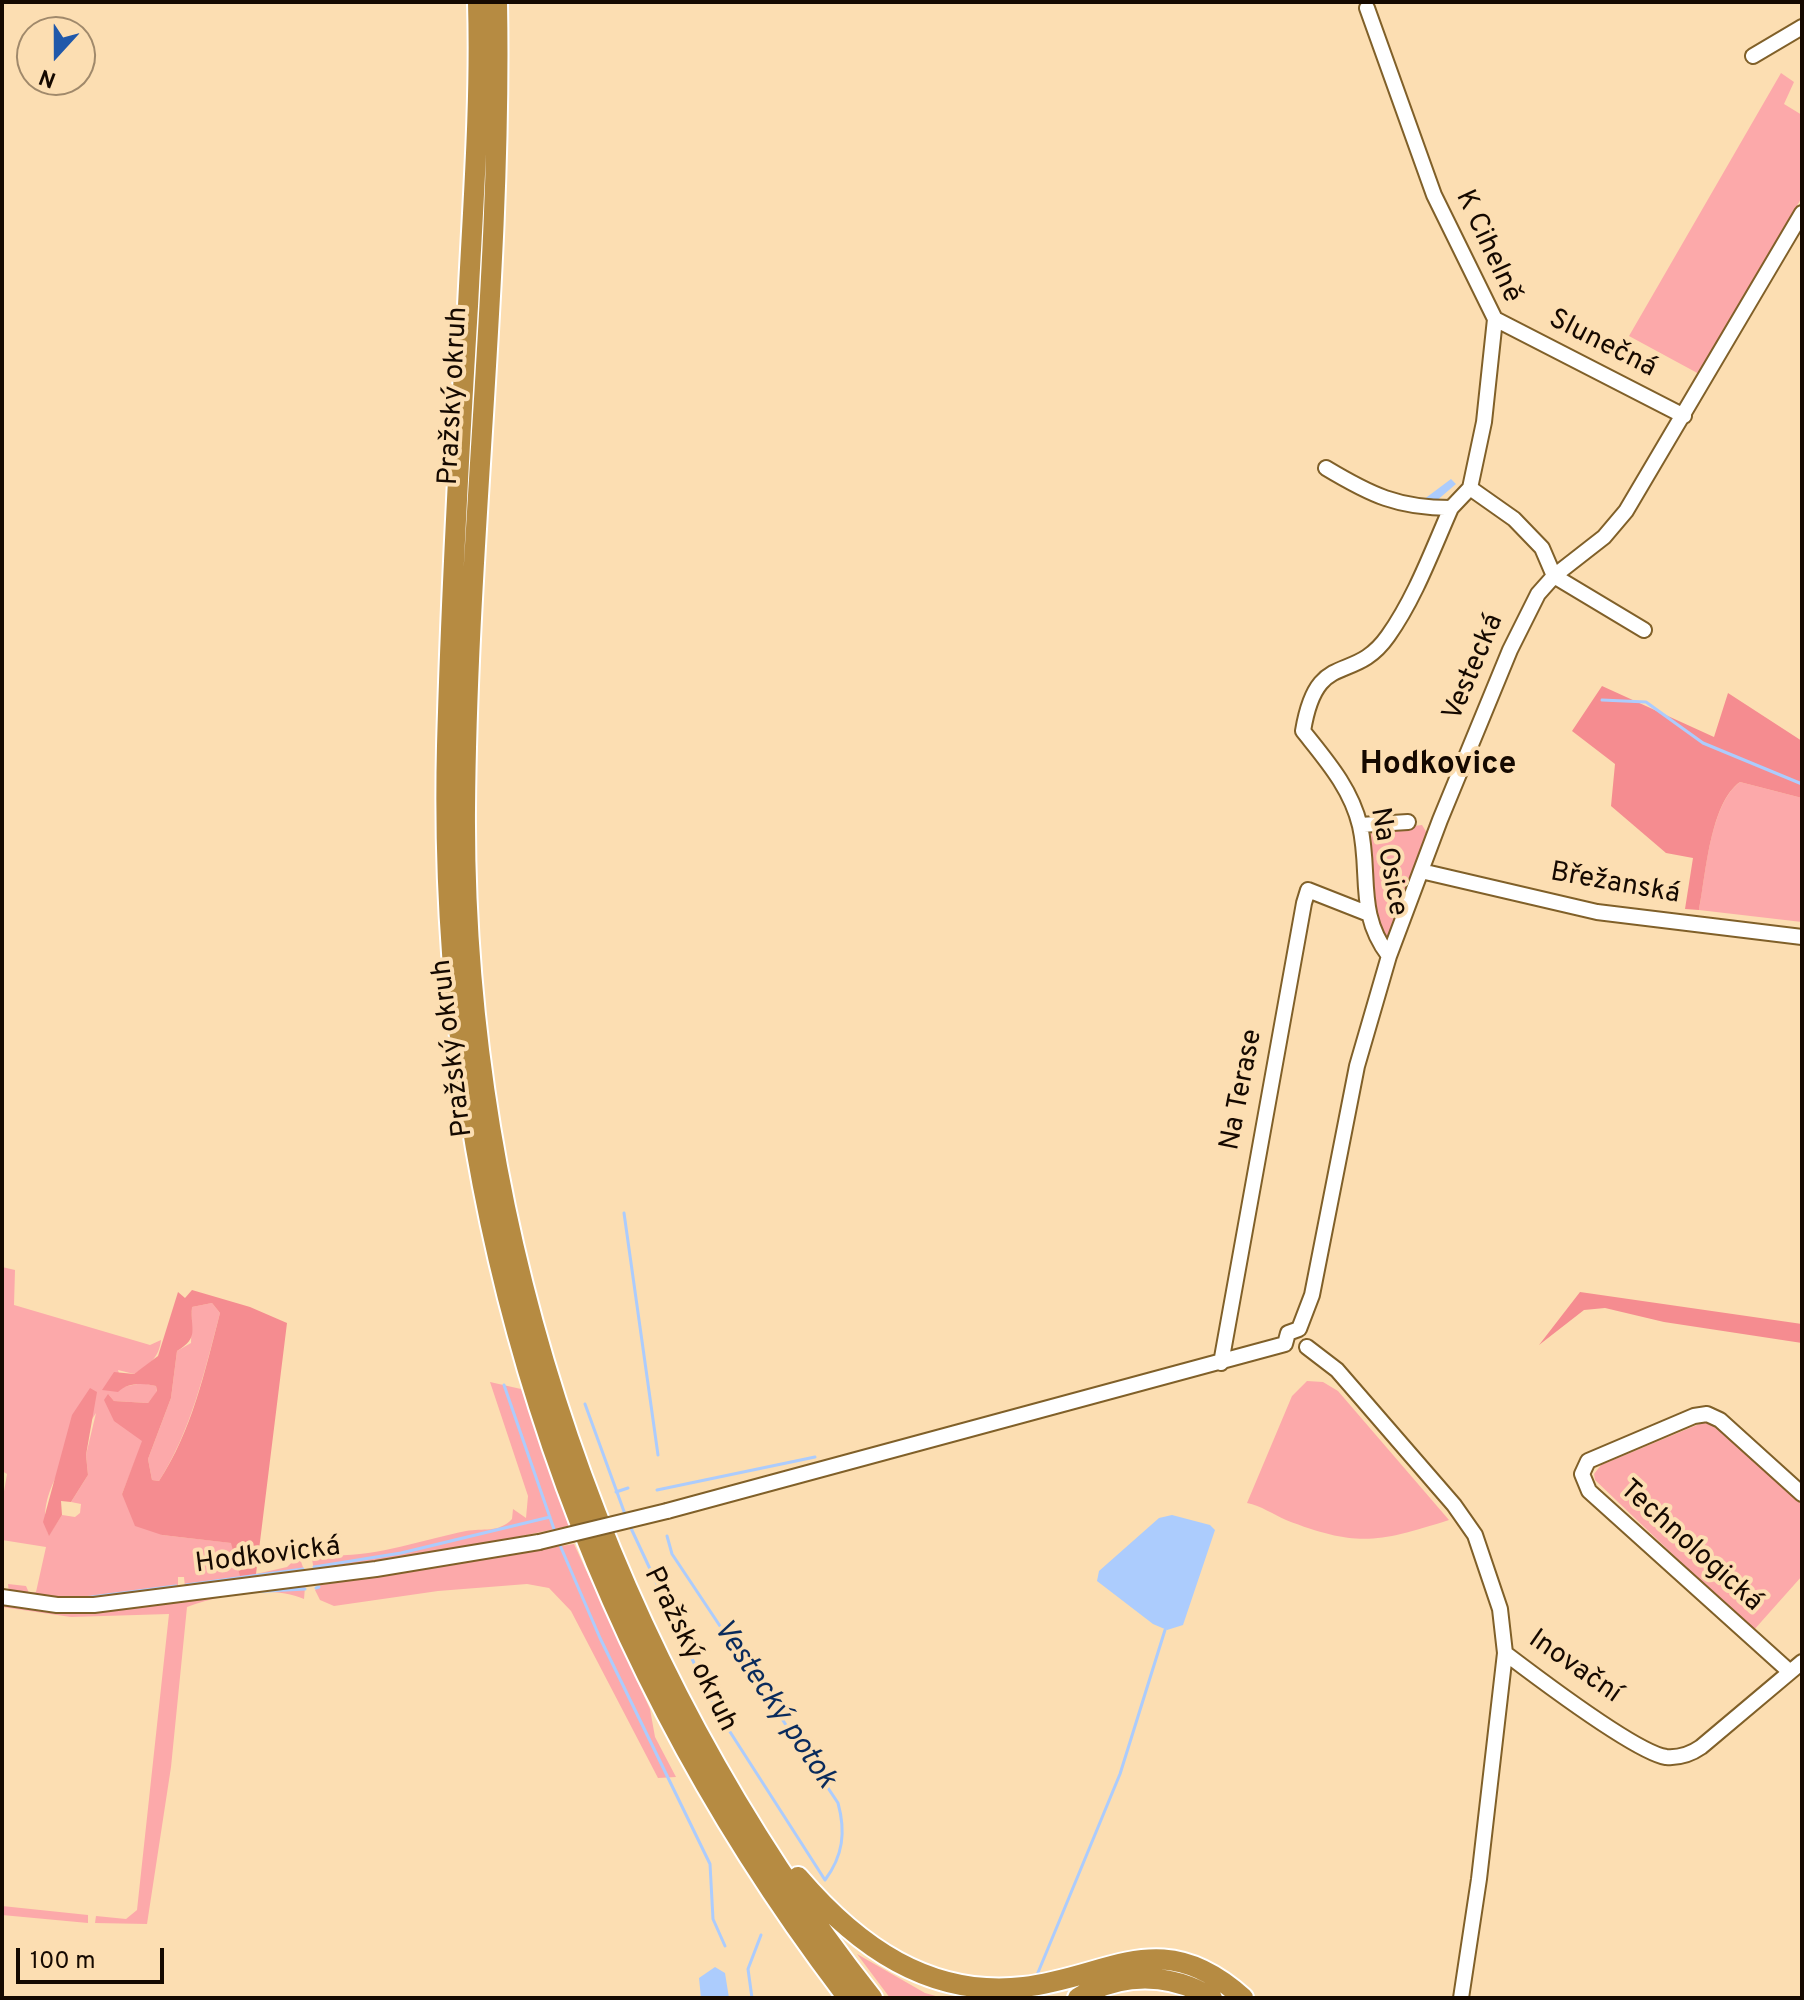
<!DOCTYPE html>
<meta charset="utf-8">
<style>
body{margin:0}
#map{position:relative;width:1804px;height:2000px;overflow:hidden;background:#fcdeb2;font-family:Overpass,sans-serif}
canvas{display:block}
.frame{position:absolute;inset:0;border:4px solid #150900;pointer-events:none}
.north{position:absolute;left:16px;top:16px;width:80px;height:80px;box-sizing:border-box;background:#fcdeb2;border:2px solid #a0896b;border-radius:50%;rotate:201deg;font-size:22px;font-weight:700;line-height:32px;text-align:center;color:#150900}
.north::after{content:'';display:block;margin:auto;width:28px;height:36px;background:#2058aa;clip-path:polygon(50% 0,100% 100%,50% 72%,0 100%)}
.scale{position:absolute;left:16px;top:1948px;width:148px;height:36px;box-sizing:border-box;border:4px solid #150900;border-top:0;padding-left:10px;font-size:24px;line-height:28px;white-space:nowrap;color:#150900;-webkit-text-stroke:6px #fcdeb2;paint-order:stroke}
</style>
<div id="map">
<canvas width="1804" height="2000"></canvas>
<div class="frame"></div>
<div class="north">N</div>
<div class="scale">100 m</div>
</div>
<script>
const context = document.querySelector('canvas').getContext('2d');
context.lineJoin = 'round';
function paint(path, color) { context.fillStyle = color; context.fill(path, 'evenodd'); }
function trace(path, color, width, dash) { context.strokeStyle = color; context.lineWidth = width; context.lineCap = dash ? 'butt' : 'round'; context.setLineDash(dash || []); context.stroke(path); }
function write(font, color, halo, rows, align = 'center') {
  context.font = font + ' Overpass,sans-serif'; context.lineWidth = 8; context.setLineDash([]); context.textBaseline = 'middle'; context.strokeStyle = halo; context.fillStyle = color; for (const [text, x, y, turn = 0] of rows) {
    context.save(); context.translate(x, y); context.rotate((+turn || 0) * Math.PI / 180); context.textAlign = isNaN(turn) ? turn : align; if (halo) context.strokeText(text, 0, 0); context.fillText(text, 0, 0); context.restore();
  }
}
paint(new Path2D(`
 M 1781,73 L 1794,82 L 1784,104 L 1802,115 L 1802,197 L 1701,375 L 1629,336 Z
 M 1740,782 L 1802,798 L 1802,922 L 1699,910 C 1706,873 1710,804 1740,782 Z
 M 1422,825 L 1427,833 L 1391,937 L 1385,940 L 1376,931 L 1366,832 Z
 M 2,1267 L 15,1270 L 14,1305 L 150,1345 L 161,1340 C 159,1358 149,1365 134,1374 L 118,1370 L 123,1387 L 142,1383 L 156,1386 L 157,1392 L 148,1403 L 114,1401 L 108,1394 L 143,1441 L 122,1494 L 162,1535 L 232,1543 L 256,1574 L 287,1567 L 299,1556 L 304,1570 L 185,1587 L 184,1577 L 178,1577 L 178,1588 L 74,1601 L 9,1593 L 8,1584 L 26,1586 L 29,1593 L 36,1592 L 46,1547 L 2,1540 L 2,1503 L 7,1474 L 2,1471 ZM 96,1413 L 86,1455 L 88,1475 L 71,1502 L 81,1504 L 80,1513 L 75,1517 L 62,1515 L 49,1535 C 32,1497 76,1445 96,1413 Z
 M 212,1303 L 220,1313 C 205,1370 191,1431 159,1481 L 152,1480 L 148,1459 L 171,1398 L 177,1351 L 191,1343 L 192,1307 Z
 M 1307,1381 L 1323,1382 L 1338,1391 L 1449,1520 C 1379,1542 1358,1548 1286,1520 C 1273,1514 1261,1506 1247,1503 L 1292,1396 Z
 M 490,1382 L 521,1389 L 569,1526 L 460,1549 L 314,1570 L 311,1554 C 366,1561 413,1542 466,1531 C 483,1528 499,1533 512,1519 L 513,1509 L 526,1518 L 528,1496 Z
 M 1704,1422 L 1713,1424 L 1802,1503 L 1802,1576 L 1753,1631 L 1595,1480 L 1594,1474 L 1601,1465 Z
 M 574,1544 L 650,1709 L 655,1737 L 676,1777 L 658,1778 L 571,1611 L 549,1588 L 527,1584 L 438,1591 L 334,1606 L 320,1600 L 315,1590 L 320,1585 Z
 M 305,1587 L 304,1599 C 270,1584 220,1595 187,1607 L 171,1767 L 147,1924 L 95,1923 L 96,1916 L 126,1919 L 137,1910 L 169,1614 L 71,1617 L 2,1607 L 2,1601 L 49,1608 Z
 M 2,1906 L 88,1915 L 88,1923 L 2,1915 Z
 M 857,1954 L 925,1993 L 943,1998 L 890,1998 Z`), '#fca9aa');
paint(new Path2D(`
 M 1602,686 L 1714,737 L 1728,693 L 1802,741 L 1802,798 L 1740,782 C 1710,803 1706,874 1699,910 L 1685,909 L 1693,858 L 1666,853 L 1611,806 L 1615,764 L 1572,731 Z
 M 192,1290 L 250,1307 L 287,1323 L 256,1574 L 240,1576 L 231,1543 L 162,1535 L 135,1526 L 122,1494 L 142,1441 L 114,1421 L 104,1400 L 108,1394 L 114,1401 L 148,1403 L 157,1391 L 156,1386 C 143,1383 128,1382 118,1392 L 102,1390 L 114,1372 L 134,1374 L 158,1356 L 178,1292 L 185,1298 ZM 212,1303 L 220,1313 C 205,1371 192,1431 159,1481 L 152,1480 L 148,1459 L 171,1398 L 177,1351 C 200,1337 190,1330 192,1307 Z
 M 1580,1292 L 1802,1324 L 1802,1343 L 1664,1322 L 1605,1308 L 1584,1310 L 1539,1345 Z
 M 90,1388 L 97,1392 L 86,1455 L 88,1475 L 71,1502 L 61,1501 L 62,1515 L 49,1536 L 43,1522 L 72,1415 Z`), '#f58c90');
paint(new Path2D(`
 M 1451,479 L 1456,484 L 1435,502 L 1423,500 Z
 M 1172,1515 L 1210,1525 L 1215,1530 L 1183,1625 L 1167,1630 L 1153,1624 L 1097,1581 L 1099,1571 L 1159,1518 Z
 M 715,1967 L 725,1973 L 729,1998 L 701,1998 L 699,1978 Z`), '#acccfd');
trace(new Path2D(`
 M 1602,700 L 1646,702 L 1703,743 L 1802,784
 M 624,1213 L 658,1455
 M 504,1385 L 555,1532
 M 585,1404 L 626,1517
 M 657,1490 L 815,1457
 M 616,1492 L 628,1488
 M 629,1524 L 716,1710 L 825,1880
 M 667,1536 L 672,1554 L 838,1803 C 846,1832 843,1856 825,1880
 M 559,1543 L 600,1638 L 710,1864 L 713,1919 L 725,1946
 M 314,1567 L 401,1553 L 550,1517
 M 186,1585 L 303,1569
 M 316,1588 L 319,1587
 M 249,1592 L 305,1589
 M 84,1598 L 176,1586
 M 1037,1975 L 1120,1774 L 1165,1630
 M 752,1998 L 748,1969 L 761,1935`), '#acccfd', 3);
const minor = new Path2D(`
 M 1367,8 L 1434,195 L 1495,319 L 1484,422 L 1470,488
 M 1753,56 L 1802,27
 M 1495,319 L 1684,416
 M 1326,468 C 1371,495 1398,508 1451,508 L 1470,488
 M 1470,488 L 1514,519 L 1542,548 L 1554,576 L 1644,630
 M 1360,825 L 1408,822
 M 1421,871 L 1597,912 L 1802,937
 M 1389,956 C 1356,913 1371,874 1360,826 C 1351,788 1326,760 1303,731 C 1317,647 1353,686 1388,636 C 1415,598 1432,551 1451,508
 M 1285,1344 L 1288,1333 L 1299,1329 L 1312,1295 L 1357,1066 L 1389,956 L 1440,820 L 1510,650 L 1538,594 L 1554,576 L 1604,537 L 1626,511 L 1802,213
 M 1307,1347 L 1337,1370 L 1454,1505 L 1475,1535 L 1500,1609 L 1505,1653 L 1479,1879 L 1461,1998
 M 1221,1363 L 1304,903 L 1308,890 L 1369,914
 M 667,1511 L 1285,1344
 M 2,1597 L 57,1605 L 94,1605 L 376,1569 L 539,1542
 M 1505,1653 C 1534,1675 1635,1752 1666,1757 C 1679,1758 1691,1754 1701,1747 L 1802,1662
 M 1790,1672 L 1589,1491 L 1582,1474 L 1588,1461 L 1694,1416 L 1707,1414 L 1720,1420 L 1802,1494`);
const highway = new Path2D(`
 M 478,2 C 481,103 473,205 468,306 C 459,452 451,599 447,746 C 436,1202 570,1634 848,1998
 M 497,2 C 502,271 467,540 465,809 C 462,1236 608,1663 872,1998
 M 798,1877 C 857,1946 929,1998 1024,1987 C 1110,1977 1161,1924 1243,1998
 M 1078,1998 C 1120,1972 1170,1972 1212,1998`);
trace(minor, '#806029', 18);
trace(highway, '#fff', 24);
trace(minor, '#fff', 14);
trace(highway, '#b68b42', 20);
const minorBridge = new Path2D(`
 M 539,1542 L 667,1511`);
trace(minorBridge, '#806029', 18, []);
trace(minorBridge, '#fff', 14);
write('28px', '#150900', '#fcdeb2', [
 ["K Cihelně",1487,247,65],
 ["Slunečná",1602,345,27],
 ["Pražský okruh",455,396,-87],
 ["Vestecká",1475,668,-67],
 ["Na Osice",1387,862,80],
 ["Břežanská",1615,885,10],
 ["Pražský okruh",454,1048,-97],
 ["Na Terase",1243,1090,-79],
 ["Technologická",1690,1547,42],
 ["Hodkovická",268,1557,-7],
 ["Pražský okruh",689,1650,64],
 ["Inovační",1574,1668,35]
]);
write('italic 30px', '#0a2b5c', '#fcdeb2', [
 ["Vestecký potok",773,1705,56]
]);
write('bold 32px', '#150900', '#fcdeb2', [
 ["Hodkovice",1438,767]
]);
</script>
